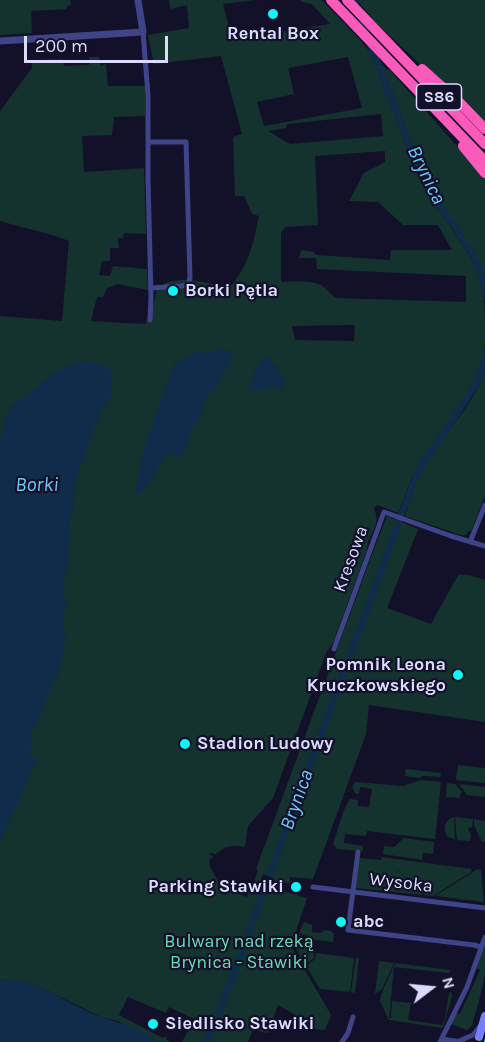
<!DOCTYPE html>
<meta charset="utf-8">
<style>
body{margin:0}
#map{position:relative;width:485px;height:1042px;overflow:hidden;background:#131129;font-family:Karla,sans-serif}
canvas{display:block}
.north{position:absolute;left:401px;top:958px;width:60px;height:60px;-webkit-text-stroke:4px #131129;paint-order:stroke;rotate:74deg;font-size:16px;font-weight:700;line-height:24px;text-align:center;color:#dbdbfe}
.north::after{content:'';display:block;margin:auto;width:21px;height:27px;background:#dbdbfe;clip-path:polygon(50% 0,100% 100%,50% 72%,0 100%)}
.scale{position:absolute;left:24px;top:36px;width:144px;height:27px;box-sizing:border-box;border:3px solid #dbdbfe;border-top:0;padding-left:8px;font-size:18px;line-height:21px;white-space:nowrap;color:#dbdbfe;-webkit-text-stroke:4px #131129;paint-order:stroke}
</style>
<div id="map">
<canvas width="485" height="1042"></canvas>
<div class="north">N</div>
<div class="scale">200 m</div>
</div>
<script>
const context = document.querySelector('canvas').getContext('2d');
context.lineJoin = 'round';
function paint(path, color) { context.fillStyle = color; context.fill(path, 'evenodd'); }
function trace(path, color, width, dash) { context.strokeStyle = color; context.lineWidth = width; context.lineCap = dash ? 'butt' : 'round'; context.setLineDash(dash || []); context.stroke(path); }
function write(font, color, halo, rows, align = 'center') {
  context.font = font + ' Karla,sans-serif'; context.lineWidth = 4.5; context.setLineDash([]); context.textBaseline = 'middle'; context.strokeStyle = halo; context.fillStyle = color; for (const [text, x, y, turn = 0] of rows) {
    context.save(); context.translate(x, y); context.rotate((+turn || 0) * Math.PI / 180); context.textAlign = isNaN(turn) ? turn : align; if (halo) context.strokeText(text, 0, 0); context.fillText(text, 0, 0); context.restore();
  }
}
paint(new Path2D(`
 M 0,0 L 70,0 L 71,5 L 67,6 L 66,9 L 31,11 L 32,33 L 0,35 Z
 M 169,0 L 255,0 L 223,4 L 232,40 L 330,24 L 312,4 L 302,2 L 300,0 L 322,0 L 361,41 L 370,52 L 419,178 C 435,209 460,235 475,267 C 483,285 485,302 485,321 C 485,328 485,336 485,344 C 481,390 443,425 420,463 C 410,478 405,497 398,513 L 377,505 L 374,508 C 382,529 368,531 367,550 L 333,643 L 326,653 L 273,798 L 248,826 L 245,847 C 233,844 224,846 216,854 L 210,853 L 210,855 L 213,856 L 212,859 L 210,858 C 209,865 210,866 213,872 C 220,888 231,891 247,897 L 251,885 L 253,885 L 258,870 L 256,869 L 374,549 L 387,516 L 418,529 L 387,608 L 431,624 L 458,575 L 469,575 L 485,580 L 485,722 L 369,705 L 366,734 L 313,879 L 290,877 L 290,883 L 282,882 L 282,891 L 307,898 L 291,946 L 331,1015 L 325,1030 L 307,1028 L 308,1022 L 278,1005 L 268,1033 L 253,1030 L 248,1042 L 182,1042 L 194,1019 L 169,1007 L 166,1013 L 128,997 L 119,1015 L 163,1038 L 166,1036 L 167,1040 L 171,1042 L 156,1042 L 148,1036 L 118,1021 L 101,1017 L 46,990 L 23,982 L 0,979 L 0,316 L 62,321 L 69,241 C 46,232 23,228 0,221 L 0,111 L 32,68 L 32,60 L 63,59 L 64,66 L 89,65 L 89,57 L 99,57 L 101,66 L 106,64 L 108,86 L 145,86 L 145,116 L 114,117 L 112,135 L 82,136 L 84,172 L 144,168 L 146,234 L 124,233 L 123,238 L 118,238 L 119,248 L 110,248 L 110,261 L 102,261 L 99,275 L 110,276 L 113,266 L 147,269 L 148,290 L 117,284 L 107,288 L 103,297 L 97,297 L 91,321 L 145,324 L 154,303 L 157,288 C 178,273 206,283 229,288 C 248,268 254,242 259,216 L 252,214 L 244,196 L 235,196 L 233,137 L 242,134 L 221,56 L 154,64 L 148,35 L 189,28 L 187,5 L 170,9 ZM 348,57 L 362,108 L 264,126 L 257,102 L 294,94 L 288,68 ZM 381,114 L 383,136 L 290,144 L 268,131 L 286,128 L 287,124 ZM 385,151 L 385,162 L 364,173 L 349,201 L 378,202 L 403,225 L 438,225 L 452,250 L 391,250 L 390,260 L 316,255 L 314,252 L 301,250 L 299,258 L 316,258 L 317,269 L 466,276 L 466,302 L 336,298 C 330,294 326,288 321,285 C 309,280 293,282 281,282 L 281,233 L 285,227 L 318,225 L 315,156 ZM 355,325 L 354,341 L 295,340 L 292,326 Z
 M 357,0 L 485,0 L 485,127 L 464,105 L 378,25 Z
 M 381,63 L 387,70 L 389,69 L 485,178 L 485,277 L 480,263 L 435,193 L 423,172 Z
 M 485,371 L 485,496 L 471,531 L 469,531 L 466,535 L 461,535 L 405,516 C 410,500 415,483 423,469 C 442,436 472,407 485,371 Z
 M 458,765 L 485,768 L 485,783 L 456,780 Z
 M 406,769 L 441,773 L 440,777 L 423,776 L 419,778 L 405,776 Z
 M 421,780 L 441,782 L 435,839 L 367,831 L 366,836 L 345,834 L 344,843 L 363,846 L 363,851 L 337,849 L 333,844 L 344,810 L 350,799 L 358,800 L 358,806 L 369,807 L 372,789 L 360,787 L 359,794 L 355,793 L 352,787 L 355,782 L 403,786 Z
 M 447,783 L 455,784 L 462,792 L 460,794 L 460,798 L 446,797 Z
 M 459,784 L 485,787 L 485,797 L 467,795 Z
 M 454,817 L 455,839 L 448,837 C 442,830 445,819 454,817 Z
 M 455,817 L 473,819 L 472,827 L 470,827 L 468,830 L 471,834 L 470,841 L 457,840 Z
 M 474,819 L 485,821 L 485,841 L 482,842 L 474,825 Z
 M 404,838 L 434,842 L 433,854 L 423,853 L 422,860 L 383,854 L 384,846 L 394,847 Z
 M 381,857 L 472,869 L 471,872 L 433,896 L 425,895 L 390,863 L 423,895 L 356,888 L 359,858 L 381,860 Z
 M 478,869 L 481,870 L 484,902 L 435,896 Z
 M 304,922 L 312,925 L 312,932 L 322,933 L 323,930 L 331,931 L 334,934 L 333,942 L 316,940 L 299,933 Z
 M 299,935 L 316,941 L 309,942 L 308,952 L 314,953 L 314,958 L 305,965 L 295,947 Z
 M 485,943 L 485,974 L 479,1001 L 472,1025 L 467,1030 L 451,1024 L 457,1013 L 460,1014 L 480,970 L 476,968 Z
 M 316,953 L 354,958 L 350,992 L 320,989 L 306,966 L 315,959 Z
 M 356,958 L 359,958 L 355,993 L 351,992 Z
 M 379,961 L 394,963 L 382,989 L 375,994 Z
 M 395,963 L 450,970 L 449,973 L 394,967 L 389,1018 L 394,1018 L 391,1017 L 392,1001 L 411,1003 L 408,1020 L 442,1025 L 445,1019 L 449,992 L 452,993 C 452,1000 449,1006 447,1013 C 446,1018 445,1022 443,1028 L 389,1020 L 380,1001 L 381,995 Z`), '#15332e');
paint(new Path2D(`
 M 351,0 L 357,0 L 358,2 L 423,172 L 435,193 L 473,249 L 480,263 L 485,277 L 485,302 C 481,285 477,269 468,253 C 453,227 433,205 419,178 L 372,58 L 370,58 L 371,56 Z
 M 485,344 L 485,371 L 481,382 L 456,421 L 423,469 L 416,484 L 220,1020 L 210,1042 L 202,1042 L 218,1007 L 407,490 C 411,481 414,472 419,464 C 443,423 477,393 485,344 Z
 M 220,349 L 232,352 L 232,361 L 223,374 L 214,390 L 207,397 L 199,420 L 193,425 L 182,456 L 166,454 L 151,480 L 134,500 L 139,472 L 145,446 L 175,363 L 198,351 L 207,353 Z
 M 268,356 L 271,358 L 272,363 L 275,364 C 277,369 282,375 285,381 L 281,391 L 274,386 L 262,389 L 259,391 L 254,390 L 247,392 L 248,386 L 259,363 Z
 M 80,361 L 96,363 L 107,367 L 111,371 L 112,377 L 112,386 L 111,396 L 97,420 L 76,480 L 73,498 L 74,508 L 71,515 L 68,547 L 69,554 L 68,565 L 63,583 L 65,587 L 63,593 L 67,604 C 61,616 65,627 65,639 C 65,649 60,660 58,670 L 59,673 L 51,686 L 41,715 L 31,733 L 32,742 L 29,754 L 37,760 L 0,842 L 0,441 L 9,408 L 48,378 L 52,373 C 63,371 69,363 80,361 Z
 M 0,979 C 8,980 16,980 23,982 C 51,989 74,1007 101,1017 C 119,1023 142,1028 156,1042 L 0,1042 Z`), '#0f2c4b');
paint(new Path2D(`
 M 263,874 L 275,879 L 272,889 L 259,885 Z`), '#131129');
trace(new Path2D(`
 M 143,32 L 148,95 L 148,179 L 151,297 L 150,320
 M 148,142 L 186,142 L 190,278 L 188,284
 M 151,288 L 182,286 L 188,284 L 198,288
 M 470,542 L 485,505
 M 334,649 L 384,512 L 451,536 L 485,546
 M 358,852 L 348,930 L 474,945 L 481,947
 M 313,887 L 485,908
 M 443,1040 L 442,1039 L 461,1042
 M 459,1041 L 473,1035 L 481,1025
 M 342,1042 L 348,1033 L 353,1017
 M 440,1042 L 467,987 L 485,937`), '#3e4487', 5);
trace(new Path2D(`
 M 0,41 L 143,32 L 138,0`), '#3e4487', 7);
trace(new Path2D(`
 M 479,1037 L 485,1016`), '#7581fb', 8);
trace(new Path2D(`
 M 331,0 L 485,161
 M 347,0 L 485,144
 M 422,69 L 460,103 L 485,129
 M 463,146 L 485,173`), '#fa5ab9', 10);
trace(new Path2D(`
 M 485,1042 L 485,1040`), '#0df7f4', 1.5);
for (const [x, y, r, color] of [
 [273,14,6,"#0df7f4"],
 [173,291,6,"#0df7f4"],
 [458,675,6,"#0df7f4"],
 [185,744,6,"#0df7f4"],
 [296,887,6,"#0df7f4"],
 [341,922,6,"#0df7f4"],
 [153,1024,6,"#0df7f4"]
]) { const dot = new Path2D(); dot.arc(x, y, r, 0, 2 * Math.PI); context.fillStyle = color; context.fill(dot); trace(dot, '#131129', 2); }
for (const [x, y, w] of [
 [439,97,45]
]) { const box = new Path2D(); box.roundRect(x - w / 2, y - 13, w, 26, 4.5); context.fillStyle = '#131129'; context.fill(box); trace(box, '#dbdbfe', 1.5); }
write('bold 16px', '#dbdbfe', null, [
 ["S86",439,97]
]);
write('bold 18px', '#dbdbfe', '#131129', [
 ["Rental Box",273,34,"center"],
 ["Borki Pętla",185,291],
 ["Pomnik Leona",446,665,"right"],
 ["Kruczkowskiego",446,686,"right"],
 ["Stadion Ludowy",197,744],
 ["Parking Stawiki",284,887,"right"],
 ["abc",353,922],
 ["Siedlisko Stawiki",165,1024]
], 'left');
write('18px', '#dbdbfe', '#131129', [
 ["Kresowa",351,559,-70],
 ["Wysoka",401,883,7]
]);
write('18px', '#68ddb2', '#131129', [
 ["Bulwary nad rzeką",239,942],
 ["Brynica - Stawiki",239,963]
]);
write('italic 20px', '#6cc9fa', '#131129', [
 ["Brynica",426,175,64],
 ["Borki",37,485],
 ["Brynica",297,800,-70]
]);
</script>
